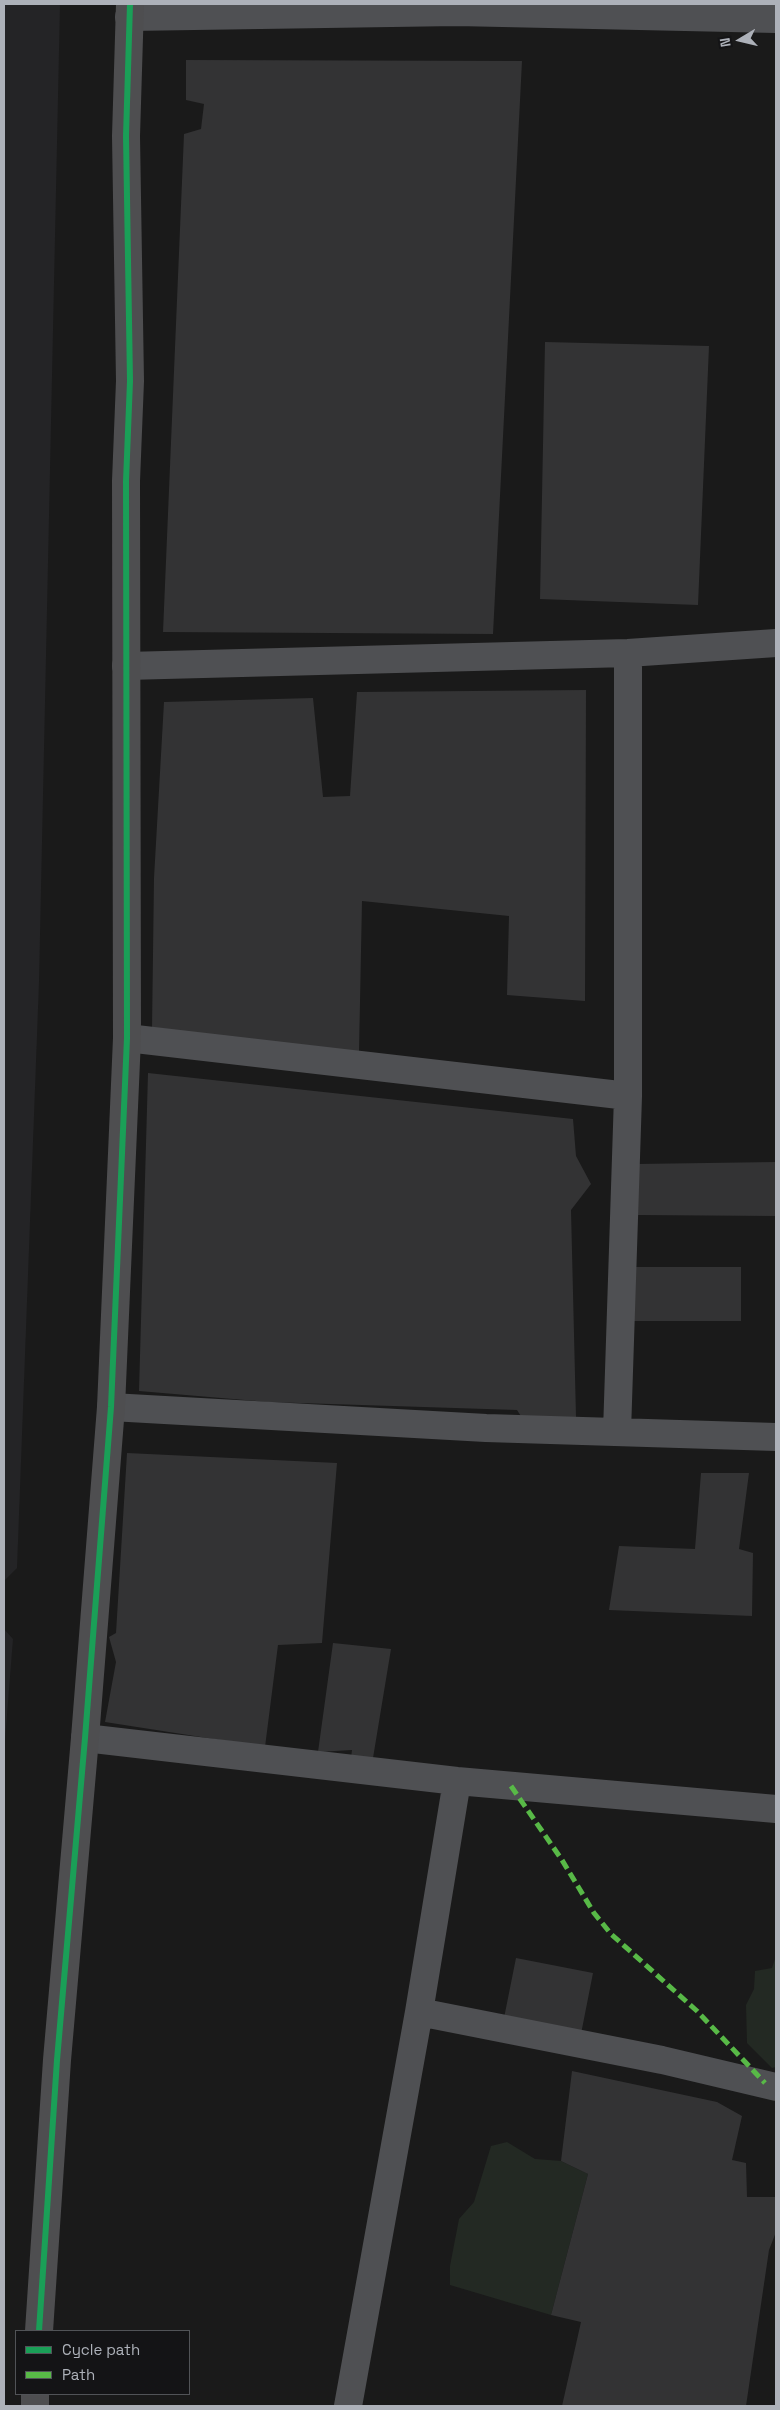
<!DOCTYPE html>
<style>
body{margin:0}
#map{position:relative;width:780px;height:2410px;overflow:hidden;background:#1a1a1a;font-family:"Space Grotesk",sans-serif}
canvas{display:block}
.frame{position:absolute;inset:0;border:5px solid #adb1b9;pointer-events:none}
.legend{position:absolute;left:15px;top:2330px;width:175px;height:65px;box-sizing:border-box;background:#141416;border:1px solid #515357;margin:0;padding:6px 9px;list-style:none;font-size:15px;color:#adb1b9}
.legend li{display:flex;align-items:center;gap:10px;height:25px}
.legend b{width:25px;border:1px solid #515357}
.north{position:absolute;left:715px;top:15px;width:50px;height:50px;-webkit-text-stroke:4px #141416;paint-order:stroke;rotate:261deg;font-size:14px;font-weight:700;line-height:20px;text-align:center;color:#adb1b9}
.north::after{content:'';display:block;margin:auto;width:18px;height:22px;background:#adb1b9;clip-path:polygon(50% 0,100% 100%,50% 72%,0 100%)}
</style>
<div id="map">
<canvas width="780" height="2410"></canvas>
<div class="frame"></div>
<ul class="legend">
<li><b style="height:6px;background:#1a9f57"></b>Cycle path</li>
<li><b style="height:6px;background:#58b947"></b>Path</li>
</ul>
<div class="north">N</div>
</div>
<script>
const context = document.querySelector('canvas').getContext('2d');
context.lineJoin = 'round';
function paint(path, color) { context.fillStyle = color; context.fill(path, 'evenodd'); }
function trace(path, color, width, dash) { context.strokeStyle = color; context.lineWidth = width; context.lineCap = dash ? 'butt' : 'round'; context.setLineDash(dash || []); context.stroke(path); }
paint(new Path2D(`
 M 4,4 L 60,4 L 39,982 L 17,1568 L 4,1581 Z
 M 4,1629 L 13,1639 L 4,1753 Z`), '#242426');
paint(new Path2D(`
 M 776,1956 L 776,2067 L 772,2068 L 747,2043 L 746,2005 L 754,1989 L 755,1971 L 772,1968 Z
 M 507,2142 L 535,2159 L 561,2161 L 588,2174 L 551,2315 L 450,2285 L 450,2266 L 459,2219 L 474,2202 L 491,2146 Z`), '#232923');
paint(new Path2D(`
 M 186,60 L 522,61 L 493,634 L 163,632 L 184,134 L 201,129 L 204,104 L 186,100 Z
 M 545,342 L 709,346 L 698,605 L 540,599 Z
 M 586,690 L 585,1001 L 507,995 L 509,916 L 362,901 L 359,1052 L 152,1029 L 154,878 L 164,702 L 313,698 L 323,797 L 350,796 L 357,692 Z
 M 148,1073 L 573,1119 L 576,1156 L 591,1184 L 571,1210 L 576,1417 L 524,1421 L 517,1410 L 268,1402 L 139,1391 Z
 M 776,1162 L 776,1216 L 638,1215 L 637,1164 Z
 M 631,1267 L 741,1267 L 741,1321 L 631,1321 Z
 M 127,1453 L 337,1463 L 322,1643 L 278,1645 L 265,1747 L 105,1722 L 116,1662 L 109,1637 L 116,1633 Z
 M 701,1473 L 749,1473 L 739,1549 L 753,1553 L 752,1616 L 609,1610 L 619,1546 L 695,1549 Z
 M 333,1643 L 391,1649 L 373,1758 L 351,1758 L 352,1750 L 318,1752 Z
 M 516,1958 L 593,1973 L 581,2034 L 504,2018 Z
 M 572,2071 L 717,2102 L 742,2116 L 732,2160 L 746,2163 L 747,2197 L 776,2197 L 776,2232 L 769,2250 L 746,2406 L 562,2406 L 581,2322 L 551,2315 L 588,2174 L 561,2161 Z`), '#333334');
trace(new Path2D(`
 M 129,17 L 457,12 L 776,19
 M 126,666 L 628,653 L 776,643
 M 127,1038 L 628,1096
 M 111,1407 L 486,1428 L 776,1437
 M 617,1432 L 628,1096 L 628,653
 M 85,1738 L 457,1781 L 776,1809
 M 419,2012 L 662,2060 L 776,2087
 M 348,2406 L 419,2012 L 457,1781`), '#4f5053', 28);
trace(new Path2D(`
 M 39,2331 L 57,2060 L 85,1738 L 111,1407 L 127,1038 L 126,481 L 130,381 L 126,136 L 130,4
 M 35,2406 L 35,2394`), '#4e4e50', 28);
trace(new Path2D(`
 M 511,1786 L 562,1860 L 594,1913 L 611,1934 L 697,2011 L 765,2083`), '#58b947', 5, [10, 5]);
trace(new Path2D(`
 M 39,2331 L 57,2060 L 85,1738 L 111,1407 L 127,1038 L 126,481 L 130,381 L 126,136 L 130,4`), '#1a9f57', 6);
</script>
